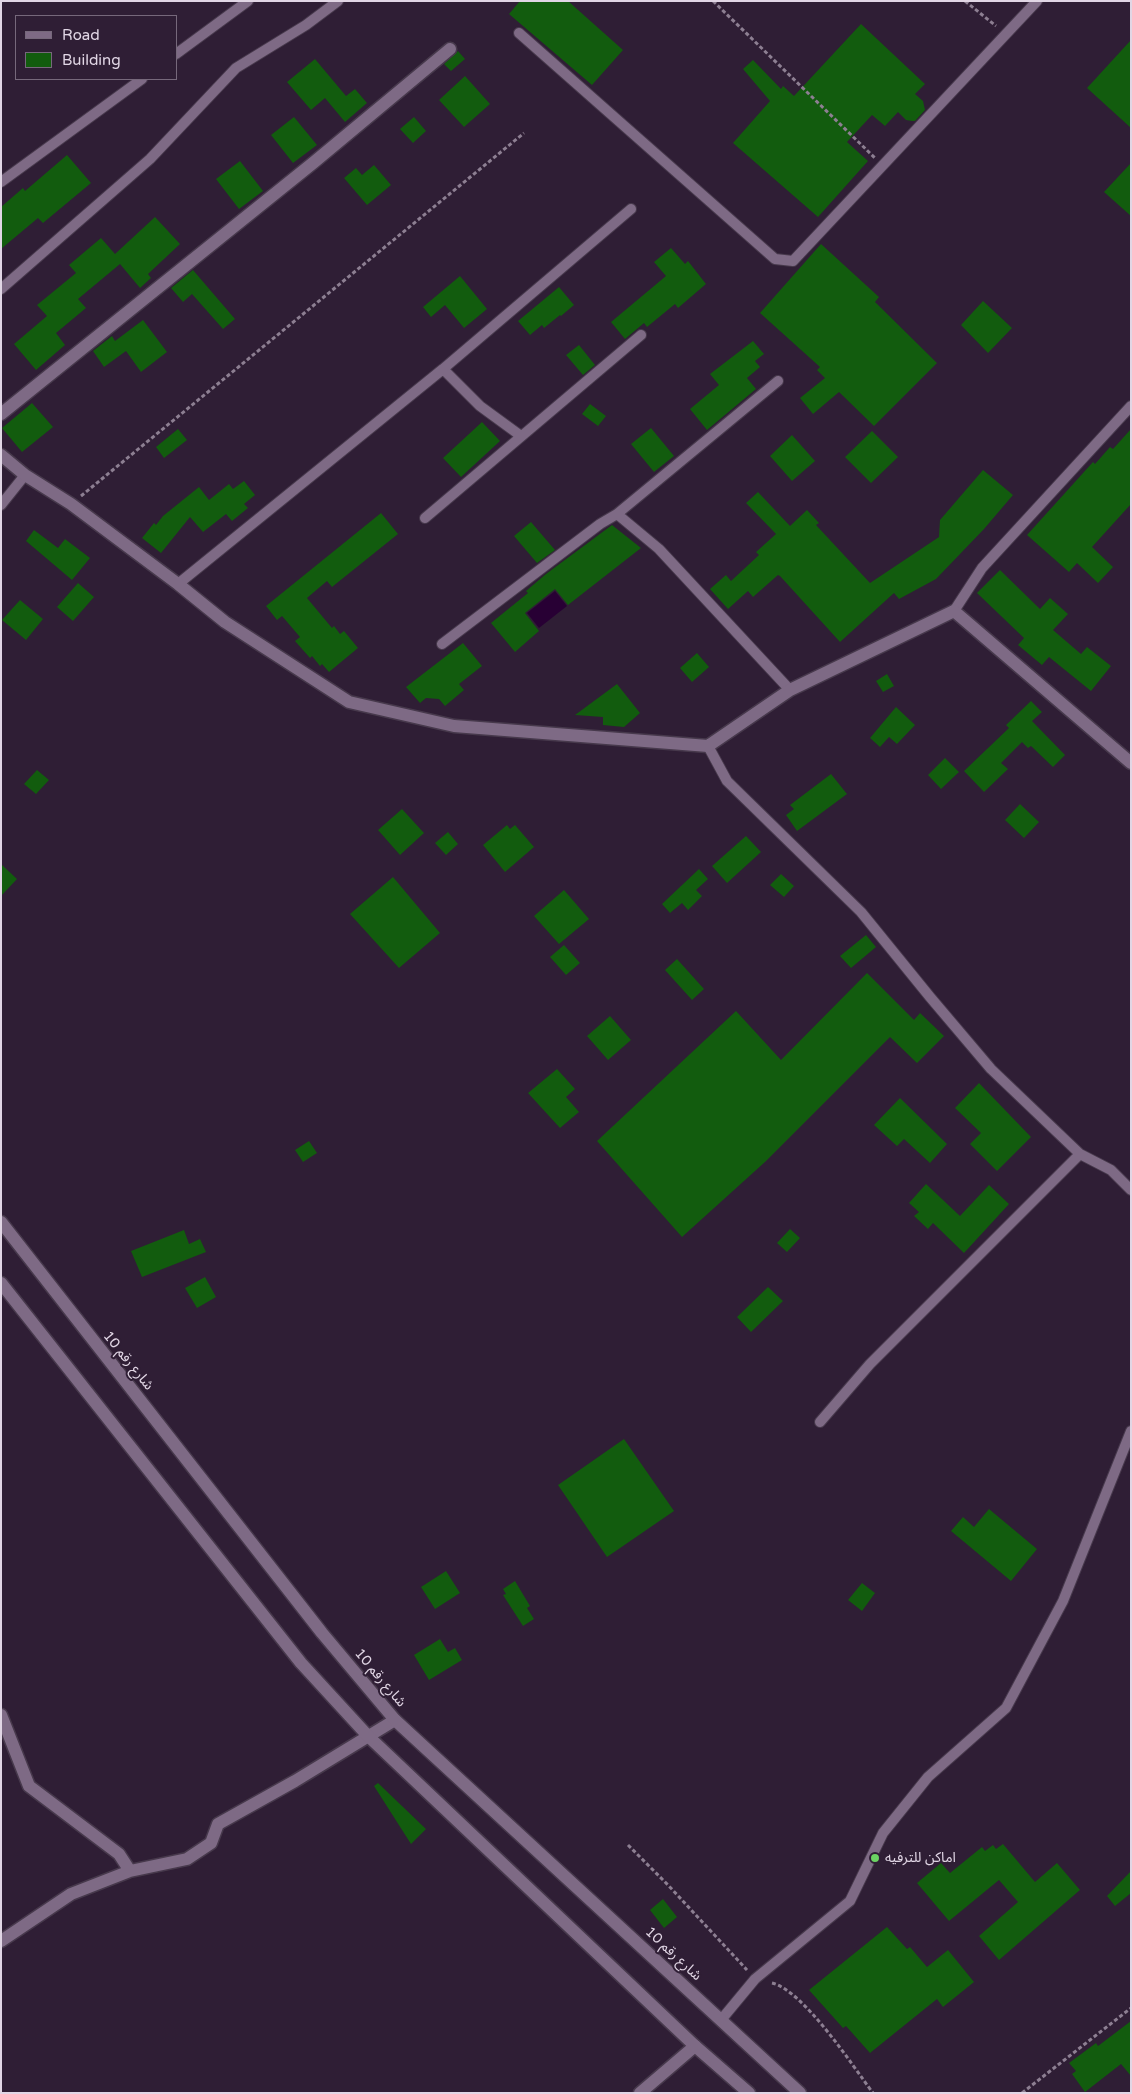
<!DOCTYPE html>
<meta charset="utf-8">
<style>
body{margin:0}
#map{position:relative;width:1132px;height:2094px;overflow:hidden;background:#2f1e35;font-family:"Varela Round",sans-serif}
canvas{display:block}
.frame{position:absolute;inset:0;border:2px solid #e1d6e5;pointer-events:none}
.legend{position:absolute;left:15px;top:15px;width:162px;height:65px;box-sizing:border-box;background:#2f1e35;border:1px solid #76687b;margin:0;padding:6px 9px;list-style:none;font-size:15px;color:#e1d6e5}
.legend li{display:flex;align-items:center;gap:10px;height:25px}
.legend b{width:25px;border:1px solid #76687b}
</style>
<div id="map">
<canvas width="1132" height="2094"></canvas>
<div class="frame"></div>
<ul class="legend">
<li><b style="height:6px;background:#7e6a85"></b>Road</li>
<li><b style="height:14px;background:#125c0e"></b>Building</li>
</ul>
</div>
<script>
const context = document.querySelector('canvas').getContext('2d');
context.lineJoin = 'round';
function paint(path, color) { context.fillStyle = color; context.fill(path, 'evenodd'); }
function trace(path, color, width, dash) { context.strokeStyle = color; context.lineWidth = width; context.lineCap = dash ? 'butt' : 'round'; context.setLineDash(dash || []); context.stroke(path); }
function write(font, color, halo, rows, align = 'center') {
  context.font = font + ' "Varela Round","Noto Sans Arabic",sans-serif'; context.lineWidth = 4; context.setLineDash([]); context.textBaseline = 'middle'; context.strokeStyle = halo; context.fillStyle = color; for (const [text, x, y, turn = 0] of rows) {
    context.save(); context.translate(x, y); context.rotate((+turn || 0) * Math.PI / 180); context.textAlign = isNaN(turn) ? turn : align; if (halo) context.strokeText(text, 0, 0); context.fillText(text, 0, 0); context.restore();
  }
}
paint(new Path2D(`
 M 555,591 L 567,606 L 539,628 L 527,613 Z`), '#280034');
paint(new Path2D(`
 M 520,1 L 568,1 L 623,50 L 592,85 L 509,14 Z
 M 861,24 L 925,84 L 915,94 L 923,101 L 925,110 L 915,121 L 912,121 L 906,120 L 898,112 L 885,126 L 872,115 L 847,142 L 868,161 L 818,217 L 733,143 L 770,101 L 743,69 L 753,60 L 781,89 L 783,86 L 794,96 Z
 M 1131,40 L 1131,128 L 1087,88 Z
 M 458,51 L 465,59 L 451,71 L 444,64 Z
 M 315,59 L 346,96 L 355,89 L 367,103 L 345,122 L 325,98 L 311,110 L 287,82 Z
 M 465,76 L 490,104 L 464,127 L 439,100 Z
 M 294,117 L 317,145 L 293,163 L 271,135 Z
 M 414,117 L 426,131 L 413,143 L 400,129 Z
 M 67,155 L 91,183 L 43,223 L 38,218 L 1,249 L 1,207 L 23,188 L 25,191 Z
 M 240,161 L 263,191 L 239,209 L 216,179 Z
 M 1131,163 L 1131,216 L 1104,192 Z
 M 374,165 L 391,185 L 367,205 L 344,178 L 356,168 L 362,175 Z
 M 155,217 L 180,244 L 148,274 L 151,278 L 140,288 L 120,264 L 78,299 L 86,308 L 56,333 L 65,345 L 36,370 L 14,344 L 47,316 L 37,305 L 76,273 L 69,265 L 101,238 L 115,254 Z
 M 821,244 L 879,297 L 875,302 L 937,363 L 874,426 L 839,392 L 813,414 L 800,398 L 825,378 L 817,370 L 820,367 L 760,313 Z
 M 671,248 L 685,264 L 688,261 L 706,284 L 678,308 L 675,304 L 647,327 L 644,323 L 625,339 L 611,322 L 666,276 L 654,262 Z
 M 193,270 L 235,319 L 223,329 L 192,294 L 183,302 L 171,288 Z
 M 460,276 L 487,309 L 464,328 L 445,305 L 431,317 L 423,307 Z
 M 559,287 L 574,305 L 561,316 L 560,315 L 544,328 L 542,325 L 530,335 L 518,321 Z
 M 983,301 L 1012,328 L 988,353 L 961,325 Z
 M 143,320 L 167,352 L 141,372 L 126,351 L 104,367 L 93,351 L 112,336 L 115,341 Z
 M 753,341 L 764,354 L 755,361 L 760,367 L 747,378 L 756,389 L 707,430 L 690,409 L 719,385 L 710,374 Z
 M 579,345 L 595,365 L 583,375 L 566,355 Z
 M 32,403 L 53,427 L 22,452 L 2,428 Z
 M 590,404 L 606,416 L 598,426 L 582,414 Z
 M 482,422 L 500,441 L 461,477 L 443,458 Z
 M 651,428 L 674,456 L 654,472 L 631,444 Z
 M 178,429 L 187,440 L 164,458 L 156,447 Z
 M 1131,429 L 1131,504 L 1092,547 L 1113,567 L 1098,583 L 1077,563 L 1069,572 L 1027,535 L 1093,462 L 1095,464 L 1110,447 L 1113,449 Z
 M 872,431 L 898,457 L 871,483 L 845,457 Z
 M 792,435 L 815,461 L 792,481 L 770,456 Z
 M 983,470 L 1013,495 L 984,529 L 936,579 L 899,599 L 894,593 L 840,642 L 780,576 L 778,575 L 753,597 L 748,591 L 728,609 L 710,589 L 726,575 L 731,581 L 759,555 L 756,552 L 776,534 L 746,503 L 758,492 L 790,526 L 807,510 L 819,523 L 816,525 L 870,583 L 939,537 L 940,520 Z
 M 244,481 L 255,495 L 244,504 L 248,508 L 232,521 L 226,514 L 203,532 L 190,517 L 161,553 L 142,538 L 154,523 L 156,525 L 163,516 L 199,487 L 209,500 L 229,484 L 233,489 Z
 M 381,513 L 398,534 L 332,587 L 327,581 L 307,598 L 332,628 L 334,626 L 340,634 L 344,631 L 358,648 L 329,672 L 322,664 L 320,666 L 312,656 L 310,658 L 295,641 L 300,637 L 282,616 L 277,620 L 266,606 Z
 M 531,522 L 555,550 L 537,563 L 514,536 Z
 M 612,525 L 641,548 L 568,605 L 555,589 L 525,613 L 539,631 L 515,652 L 491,623 L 528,593 L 526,591 L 546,574 Z
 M 34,530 L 58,548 L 65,539 L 90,558 L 72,580 L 26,541 Z
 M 1000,570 L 1040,609 L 1050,598 L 1068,614 L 1053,630 L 1081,654 L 1087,647 L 1111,666 L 1091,691 L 1049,657 L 1042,665 L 1018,645 L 1024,638 L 977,593 Z
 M 78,583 L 94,597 L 73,621 L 57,607 Z
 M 20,600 L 43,619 L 26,640 L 2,620 Z
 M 463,643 L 482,666 L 459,684 L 464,690 L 445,706 L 439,699 L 426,698 L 420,703 L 406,687 Z
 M 697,653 L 709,667 L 692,682 L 680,668 Z
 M 887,674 L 894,686 L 883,692 L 876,681 Z
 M 617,684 L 640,713 L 624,727 L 603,725 L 603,717 L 575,715 Z
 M 1031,701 L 1042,712 L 1032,721 L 1065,755 L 1053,767 L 1031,746 L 1028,748 L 1022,742 L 1001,763 L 1008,769 L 984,792 L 964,771 L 1009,728 L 1006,725 Z
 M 896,707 L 915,725 L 897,744 L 889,737 L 880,747 L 870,738 Z
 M 945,758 L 959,772 L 941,789 L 928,775 Z
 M 37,770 L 49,780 L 36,794 L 24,784 Z
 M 831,774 L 847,794 L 797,831 L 786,815 L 794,809 L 790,805 Z
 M 1020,804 L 1039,822 L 1024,838 L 1005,820 Z
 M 402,809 L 424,833 L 400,855 L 378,830 Z
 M 507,825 L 510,829 L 515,825 L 534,847 L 505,872 L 483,845 Z
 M 448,832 L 458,844 L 446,855 L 435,843 Z
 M 746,836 L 761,852 L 727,883 L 712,866 Z
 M 1,864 L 17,879 L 1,896 Z
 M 699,869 L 708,879 L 696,890 L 702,896 L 688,910 L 682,903 L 670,913 L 662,904 Z
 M 781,874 L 794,886 L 784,897 L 770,885 Z
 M 393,877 L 440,933 L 399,968 L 350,914 Z
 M 564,890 L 589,919 L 559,944 L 534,916 Z
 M 866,935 L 876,947 L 851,968 L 840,956 Z
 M 564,945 L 580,963 L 566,975 L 550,957 Z
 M 677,959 L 704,989 L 692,1000 L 665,970 Z
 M 867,973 L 914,1020 L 920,1013 L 944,1036 L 917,1063 L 890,1037 L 765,1162 L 682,1237 L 597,1141 L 736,1011 L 781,1060 Z
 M 610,1016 L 631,1040 L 608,1060 L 587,1036 Z
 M 557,1069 L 575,1089 L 566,1097 L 579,1112 L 560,1128 L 528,1093 Z
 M 979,1083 L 1031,1137 L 997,1171 L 970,1144 L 981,1133 L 955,1108 Z
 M 900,1098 L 947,1144 L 930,1163 L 904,1139 L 897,1146 L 874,1125 Z
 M 309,1141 L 317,1153 L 303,1162 L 295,1150 Z
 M 926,1184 L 960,1216 L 989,1185 L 1009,1204 L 964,1253 L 933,1223 L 928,1229 L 914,1216 L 919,1212 L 909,1203 Z
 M 790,1229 L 800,1238 L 787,1252 L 777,1243 Z
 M 184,1230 L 189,1244 L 200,1239 L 206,1252 L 142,1277 L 131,1251 Z
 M 205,1277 L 216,1297 L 197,1308 L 185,1288 Z
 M 768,1287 L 783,1301 L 751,1332 L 737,1317 Z
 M 624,1439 L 674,1511 L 607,1557 L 558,1485 Z
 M 989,1509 L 1037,1549 L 1011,1581 L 951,1531 L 963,1517 L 974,1527 Z
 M 446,1571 L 460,1593 L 435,1609 L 421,1587 Z
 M 515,1581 L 530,1606 L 527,1608 L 534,1619 L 523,1626 L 503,1595 L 506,1594 L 503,1589 Z
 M 862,1583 L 875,1593 L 862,1611 L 848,1600 Z
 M 440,1639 L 448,1652 L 455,1648 L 462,1660 L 429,1680 L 414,1655 Z
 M 378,1783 L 426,1829 L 411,1844 L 374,1786 Z
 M 1003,1844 L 1035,1882 L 1057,1863 L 1080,1890 L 999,1960 L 979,1936 L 1018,1902 L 999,1880 L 949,1921 L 917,1883 L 941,1863 L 950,1873 L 982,1847 L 985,1851 L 993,1845 L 996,1849 Z
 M 1131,1871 L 1131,1893 L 1115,1906 L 1107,1896 Z
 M 663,1899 L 677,1917 L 664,1928 L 650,1910 Z
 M 887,1927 L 907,1949 L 910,1947 L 927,1967 L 948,1950 L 974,1982 L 943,2007 L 937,1999 L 870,2053 L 846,2026 L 843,2028 L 809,1990 Z
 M 1131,2021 L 1131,2076 L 1121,2064 L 1085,2092 L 1072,2074 L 1076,2071 L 1069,2063 L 1096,2043 L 1098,2046 Z`), '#125c0e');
const service = new Path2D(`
 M 519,33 L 775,259 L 793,261 L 1037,1
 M 176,54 L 248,1
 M 1,182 L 142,79
 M 1,289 L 150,159 L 236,68 L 306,25 L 338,1
 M 443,369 L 480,406 L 521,436
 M 1,505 L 25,475
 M 617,514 L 659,549 L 790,690
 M 425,518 L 641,335
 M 178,584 L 443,369 L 631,209
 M 954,611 L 982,568 L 1131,406
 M 442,644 L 600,524 L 617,514 L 778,381
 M 708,746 L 727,781 L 861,912 L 930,997 L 991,1069 L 1080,1154 L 1111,1170 L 1131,1190
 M 820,1422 L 870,1364 L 1080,1154
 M 721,2020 L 755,1979 L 850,1901 L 883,1833 L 928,1777 L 1006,1708 L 1063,1601 L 1131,1431`);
const minor = new Path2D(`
 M 1,414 L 313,163 L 450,49
 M 1,455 L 25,475 L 71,504 L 178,584 L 225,622 L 349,702 L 454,726 L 708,746 L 790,690 L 954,611 L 1131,763
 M 1,1715 L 29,1786 L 119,1854 L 130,1871
 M 1,1941 L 71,1894 L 130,1871 L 187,1859 L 211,1843 L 218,1824 L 295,1781 L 395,1720
 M 640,2093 L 695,2046`);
const secondary = new Path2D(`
 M 1,1222 L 322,1633 L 395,1720 L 800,2093
 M 1,1283 L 301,1663 L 368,1736 L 695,2046 L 749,2093`);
trace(service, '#47394c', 12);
trace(minor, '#47394c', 15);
trace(secondary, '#47394c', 15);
trace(new Path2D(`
 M 713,1 L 875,158
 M 965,1 L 996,26
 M 81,496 L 524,133
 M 628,1845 L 668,1885 L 747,1970
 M 772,1983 C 804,1991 852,2065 873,2093
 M 1022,2093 L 1131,2008`), '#8d7f92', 3, [4, 2.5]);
trace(service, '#7e6a85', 10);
trace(minor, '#7e6a85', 12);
trace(secondary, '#7e6a85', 12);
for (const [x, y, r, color] of [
 [875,1858,5,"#6bd363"]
]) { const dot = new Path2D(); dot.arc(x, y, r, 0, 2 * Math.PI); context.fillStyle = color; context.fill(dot); trace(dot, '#2f1e35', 2); }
write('14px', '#e1d6e5', '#2f1e35', [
 ["شارع رقم 10",128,1361,51],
 ["شارع رقم 10",380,1678,50],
 ["شارع رقم 10",673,1954,43]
]);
write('14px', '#e1d6e5', '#2f1e35', [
 ["اماكن للترفيه",885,1858]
], 'left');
</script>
